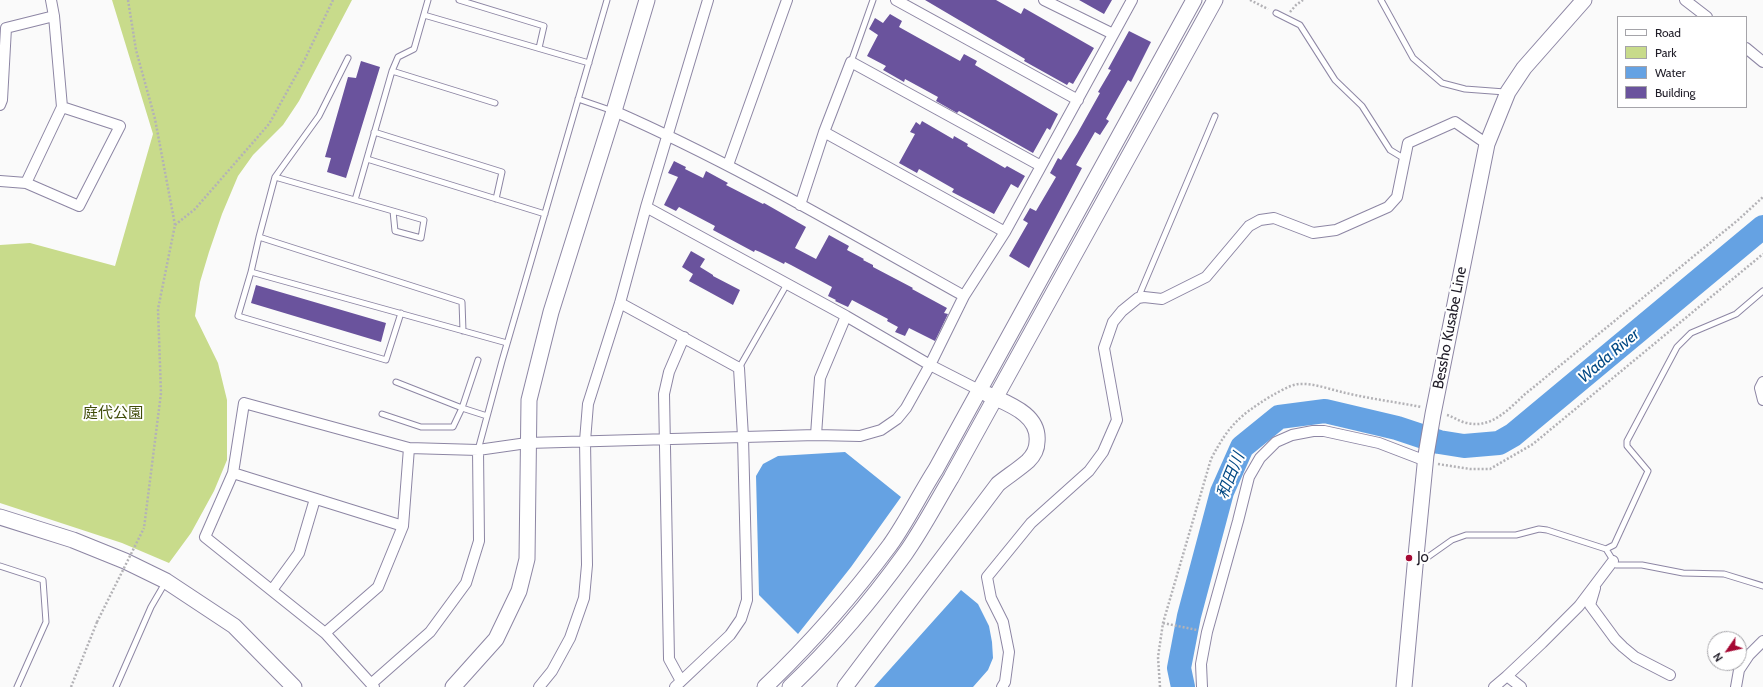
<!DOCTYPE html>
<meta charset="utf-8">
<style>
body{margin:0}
#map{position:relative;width:1763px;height:687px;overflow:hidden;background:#fafafa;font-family:Cabin,sans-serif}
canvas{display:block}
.legend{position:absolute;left:1617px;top:16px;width:130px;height:92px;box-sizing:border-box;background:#fff;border:1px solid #a5a4a9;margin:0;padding:5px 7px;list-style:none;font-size:12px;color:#1f1c27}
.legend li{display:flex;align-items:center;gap:8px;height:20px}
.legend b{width:20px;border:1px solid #a5a4a9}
.north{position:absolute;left:1707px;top:631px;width:40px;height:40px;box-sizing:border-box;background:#fff;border:1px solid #a5a4a9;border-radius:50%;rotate:236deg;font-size:11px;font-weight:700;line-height:16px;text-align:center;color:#1f1c27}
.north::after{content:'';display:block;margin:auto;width:14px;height:18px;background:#a50934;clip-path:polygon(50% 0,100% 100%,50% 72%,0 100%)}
</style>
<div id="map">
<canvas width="1763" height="687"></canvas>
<ul class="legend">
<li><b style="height:5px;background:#fff"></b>Road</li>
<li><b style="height:11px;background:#c8db8b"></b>Park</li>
<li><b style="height:11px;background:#65a2e3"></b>Water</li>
<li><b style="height:11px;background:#6a539d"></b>Building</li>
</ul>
<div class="north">N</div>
</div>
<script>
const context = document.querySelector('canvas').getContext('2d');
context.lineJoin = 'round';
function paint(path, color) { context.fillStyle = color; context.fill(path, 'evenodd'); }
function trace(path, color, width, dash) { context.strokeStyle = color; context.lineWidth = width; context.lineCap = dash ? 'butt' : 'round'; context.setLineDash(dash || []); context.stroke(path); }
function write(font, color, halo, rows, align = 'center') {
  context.font = font + ' Cabin,"Noto Sans JP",sans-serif'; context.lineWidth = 4; context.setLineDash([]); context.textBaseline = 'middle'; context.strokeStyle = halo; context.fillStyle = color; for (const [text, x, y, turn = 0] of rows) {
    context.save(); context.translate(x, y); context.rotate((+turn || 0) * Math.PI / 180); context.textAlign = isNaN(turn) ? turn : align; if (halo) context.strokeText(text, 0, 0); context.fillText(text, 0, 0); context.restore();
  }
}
paint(new Path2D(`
 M 112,0 L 352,0 L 299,101 L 283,125 L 253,155 L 238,176 L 222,214 L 209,252 L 200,282 L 195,316 L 218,363 L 227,400 L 227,460 L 214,491 L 191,533 L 169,563 L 122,543 L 0,503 L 0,245 L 30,243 L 115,266 L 153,134 Z`), '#c8db8b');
paint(new Path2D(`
 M 845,452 L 901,497 L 851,567 L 798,634 L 759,595 L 756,476 L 763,464 L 778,456 Z
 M 961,590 L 978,604 L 989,626 L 992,642 L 993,658 L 988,670 L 973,687 L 874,687 Z`), '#65a2e3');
trace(new Path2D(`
 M 1183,687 L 1179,668 L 1189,616 L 1222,492 L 1242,447 L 1279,417 L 1325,411 L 1397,428 L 1439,442 L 1464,446 L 1499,443 L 1513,435 L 1763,227`), '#65a2e3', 24);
paint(new Path2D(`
 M 925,0 L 996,0 L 1021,14 L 1024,8 L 1094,48 L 1073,84 L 1069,82 L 1067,85 L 1024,61 L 1025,59 Z
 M 1079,0 L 1112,0 L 1104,14 Z
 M 890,14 L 902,21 L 899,27 L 960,61 L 964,54 L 977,61 L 975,65 L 1058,114 L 1050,130 L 1047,128 L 1033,153 L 959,111 L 957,113 L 936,101 L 938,97 L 905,79 L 904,82 L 883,70 L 886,66 L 867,56 L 878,35 L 869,29 L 875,18 L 883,23 Z
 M 1129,31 L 1151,42 L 1131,82 L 1128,80 L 1106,119 L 1109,121 L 1100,135 L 1095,132 L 1076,165 L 1082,168 L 1029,268 L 1009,256 L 1028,223 L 1023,220 L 1030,208 L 1036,211 L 1056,177 L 1050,173 L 1058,158 L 1061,160 L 1077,134 L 1100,93 L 1098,92 L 1111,70 L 1108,69 Z
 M 361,61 L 380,67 L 346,178 L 327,172 L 331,158 L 325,157 L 348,77 L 356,78 Z
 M 922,121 L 953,139 L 954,136 L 968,144 L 967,146 L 1005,168 L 1007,166 L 1025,176 L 1018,188 L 1011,184 L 994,214 L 952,192 L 954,189 L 919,169 L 917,173 L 899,163 L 915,134 L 910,132 L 916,122 L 920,125 Z
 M 674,161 L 686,167 L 685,169 L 703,178 L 706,171 L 728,183 L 726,185 L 763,204 L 764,203 L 806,227 L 795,248 L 816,259 L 829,235 L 849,246 L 847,250 L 864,259 L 863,260 L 873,265 L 873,267 L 913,288 L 912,289 L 947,308 L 944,313 L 948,314 L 935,341 L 909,328 L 905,336 L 895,332 L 898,327 L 887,321 L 888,319 L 852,300 L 848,307 L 835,301 L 836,300 L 828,296 L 832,287 L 791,265 L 785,262 L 784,264 L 760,252 L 755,250 L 754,252 L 713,230 L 715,226 L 679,207 L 676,211 L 664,205 L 678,177 L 668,173 Z
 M 691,251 L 705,259 L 700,267 L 713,275 L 713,276 L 740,290 L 733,305 L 689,281 L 693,274 L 682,267 Z
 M 256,285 L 386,323 L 381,342 L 251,303 Z`), '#6a539d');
const lane = new Path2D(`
 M 459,0 L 544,26 L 539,48
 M 1381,0 L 1413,58 L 1442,83 L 1465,89 L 1505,92
 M 1276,13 L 1300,25 L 1335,80 L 1362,106 L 1390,150 L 1405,159
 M 424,15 L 589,63
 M 851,62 L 873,0
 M 392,71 L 495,103
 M 578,99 L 613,111
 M 374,132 L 502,172 L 496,199
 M 367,159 L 545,214
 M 275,177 L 319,116 L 348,58
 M 355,200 L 392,71 L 398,57 L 414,49 L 428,0
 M 393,211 L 424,220 L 421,238 L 395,231 Z
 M 259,237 L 275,177 L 393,211
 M 251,272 L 507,343
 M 1138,298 L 1215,116
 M 401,313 L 386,360 L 238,316 L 251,272 L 259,237 L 462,302 L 463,331
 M 739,368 L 787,284
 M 396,382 L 462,408 L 487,416
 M 382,414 L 421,427 L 453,427 L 462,408 L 478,360
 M 478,450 L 502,361 L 607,0
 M 1606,549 L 1614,545 L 1648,471 L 1627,446 L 1627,441 L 1677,347 L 1691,333 L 1736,314 L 1763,291
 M 1418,564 L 1452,540 L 1466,535 L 1516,535 L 1539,529 L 1547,530 L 1606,549 L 1616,565 L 1642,565 L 1683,573 L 1724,574 L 1763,586
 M 0,566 L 43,580 L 46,622 L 17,687
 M 116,687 L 151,607 L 165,583`);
const street = new Path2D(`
 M 896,0 L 1078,100
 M 1044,0 L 1113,34
 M 1685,0 L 1707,17
 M 1746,48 L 1763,62
 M 0,105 L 2,100 L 6,28 L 54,16 L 51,0
 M 614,111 C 735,164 849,232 964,296
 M 824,132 L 1005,232
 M 728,165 L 787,0
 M 0,181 L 26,183 L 79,206 L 120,126 L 62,107
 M 26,183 L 62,107 L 54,16
 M 800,205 L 824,132 L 851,62 L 1041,166
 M 646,207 L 846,316 L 930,365 L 979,390
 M 620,303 L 739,368 L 743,437 L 747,600 L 741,619 L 730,635 L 675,687
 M 1763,382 L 1760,388 L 1763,400
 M 816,435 L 820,378 L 846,316
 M 233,473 L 403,526
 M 1595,588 L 1590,605 L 1615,639 L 1623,647 L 1635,657 L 1670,675
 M 272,590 L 299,553 L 315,499
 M 325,633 L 378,587 L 403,526 L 409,448
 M 1507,676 L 1542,643 L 1579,606 L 1613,561
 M 681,681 L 669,659 L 664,394 L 669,372 L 684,337
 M 371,684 L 430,632 L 466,583 L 479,541 L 478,450
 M 374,687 L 325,633 L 205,537 L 233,473 L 244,403 L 409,448 L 478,450 L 527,443 L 816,435 L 860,436 L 881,430 L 897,419 L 906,408 L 930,365 L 964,296 L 1005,232 L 1132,0
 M 539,687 L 552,671 L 570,638 L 584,598 L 587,565 L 585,441 L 588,404 L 620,303 L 646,207 L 708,0
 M 1002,687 L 1005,682 L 1009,652 L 1003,622 L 991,598 L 987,577 L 1031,523 L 1089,471 L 1103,452 L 1117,420 L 1104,348 L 1113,322 L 1122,311 L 1138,298 L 1144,297 L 1162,299 L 1206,277 L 1249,226 L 1260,220 L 1274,218 L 1313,233 L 1336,230 L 1388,207 L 1397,197 L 1408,143 L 1455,122 L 1487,144
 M 1202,687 L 1201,664 L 1207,632 L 1238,521 L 1249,477 L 1260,458 L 1276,442 L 1292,435 L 1313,431 L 1324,431 L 1379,443 L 1426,461
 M 1494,687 L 1507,676 L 1521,687
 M 1736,687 L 1739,670 L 1749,655 L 1763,641`);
const secondary = new Path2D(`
 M 0,517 L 73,540 L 125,561 L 166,581 L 234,626 L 294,687
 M 453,687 L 496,639 L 519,591 L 527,559 L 529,400 L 551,312 L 614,111 L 647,0
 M 765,687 C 811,643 852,596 890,545 C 907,521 920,494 936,469 L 1194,0
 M 790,687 C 832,647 871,601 905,554 C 922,530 936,503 951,478 L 1215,0
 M 845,687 L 998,484 C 1008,476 1019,469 1028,461 C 1034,455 1037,449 1037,442 C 1040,414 1008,404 987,394
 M 1404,687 L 1415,566 L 1426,455 L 1433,414 L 1487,144 L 1508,92 L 1524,68 L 1584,0`);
trace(lane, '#8d86a4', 7);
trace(street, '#8d86a4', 12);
trace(secondary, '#8d86a4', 17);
trace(new Path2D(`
 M 128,0 L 136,50 L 155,119 L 175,225 L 158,309 L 161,393 L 144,528
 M 1250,0 L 1268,9
 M 1290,12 L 1296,5 L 1303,0
 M 175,225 L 195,209 L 269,124 L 305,59 L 333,0
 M 1447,415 C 1454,417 1460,422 1467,423 C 1491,429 1509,409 1524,395 L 1738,220 L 1763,197
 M 1438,464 L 1470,469 L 1490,469 L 1533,444 L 1763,254
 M 1163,623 L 1197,630
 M 71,687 L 97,622
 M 1160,687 L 1158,657 L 1163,623 L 1211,459 C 1229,425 1239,416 1271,396 C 1279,392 1289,385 1299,384 C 1315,383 1331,390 1346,393 C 1371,399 1396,402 1421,407`), '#b3b2b6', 2.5, [2, 2]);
trace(lane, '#fff', 5);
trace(street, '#fff', 10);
trace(secondary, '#fff', 15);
trace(new Path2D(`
 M 97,622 L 144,528`), '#b3b2b6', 2.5, [2, 2]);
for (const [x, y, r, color] of [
 [1409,558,4,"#a50934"]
]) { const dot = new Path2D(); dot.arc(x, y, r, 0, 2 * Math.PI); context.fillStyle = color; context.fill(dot); trace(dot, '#fff', 1.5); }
write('15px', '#1f1c27', '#fff', [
 ["Bessho Kusabe Line",1450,328,-79]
]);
write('15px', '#404c09', '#fff', [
 ["庭代公園",113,414]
]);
write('15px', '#1f1c27', '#fff', [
 ["Jo",1417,558]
], 'left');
write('italic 16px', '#034984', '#fff', [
 ["Wada River",1609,356,-40],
 ["和田川",1231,476,-68]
]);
</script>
